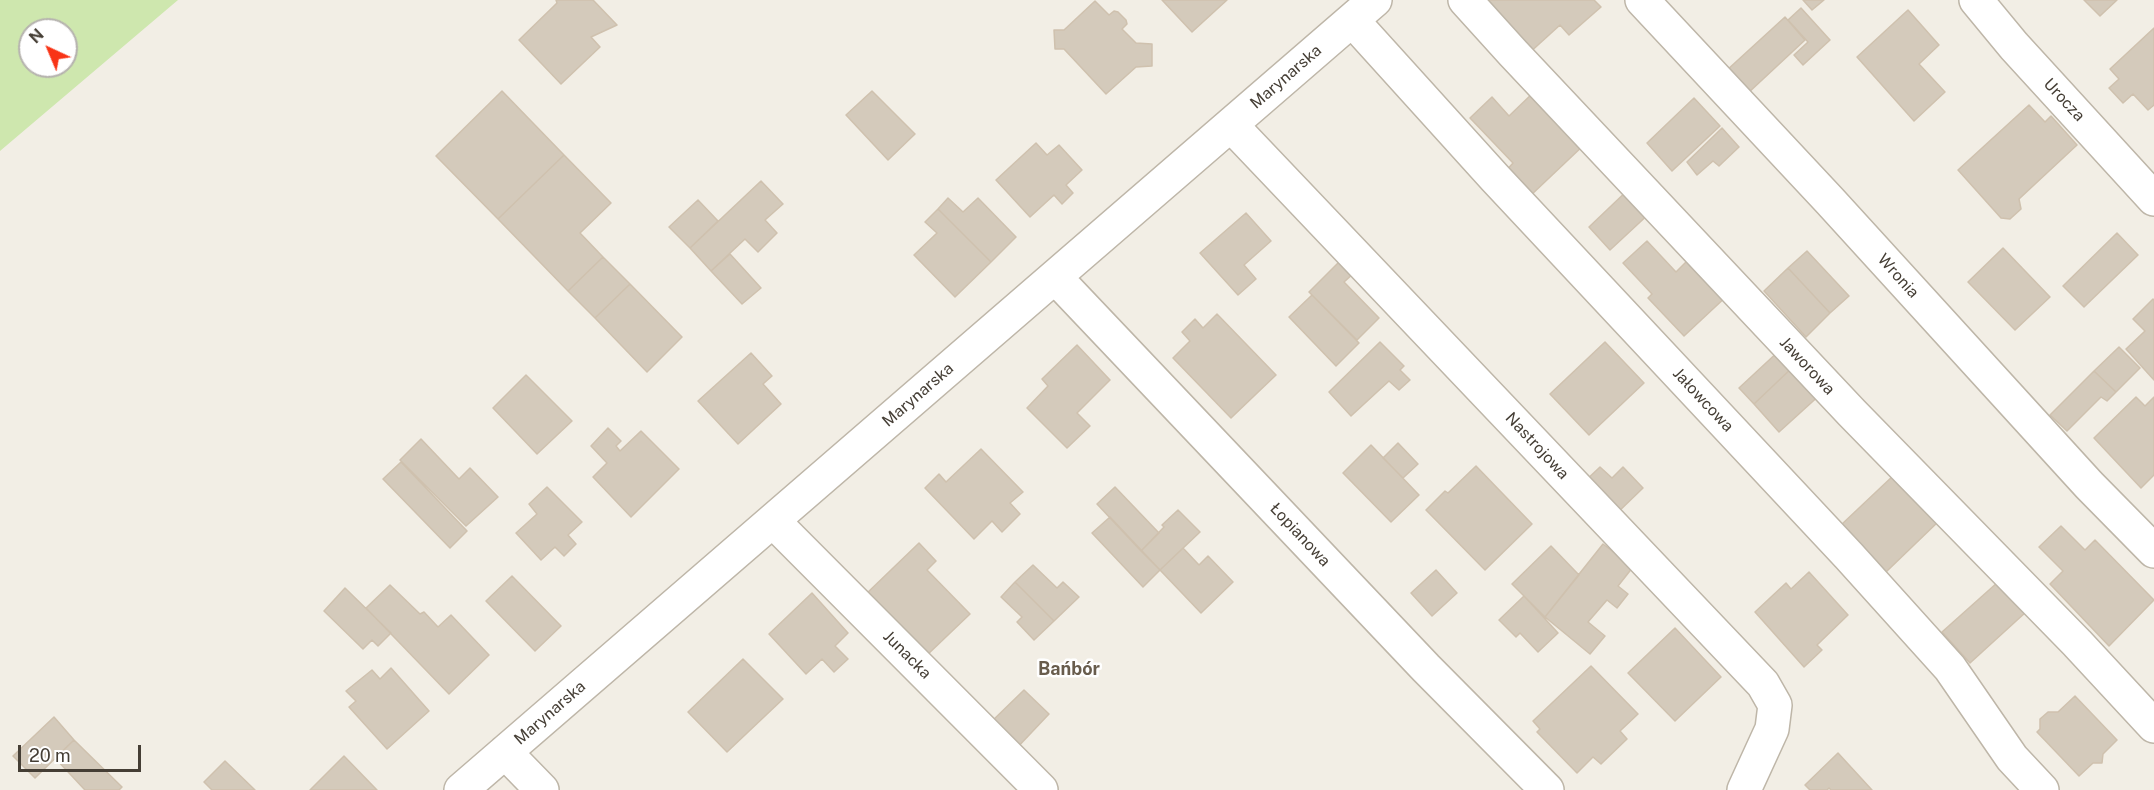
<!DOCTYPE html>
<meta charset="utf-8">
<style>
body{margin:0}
#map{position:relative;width:2154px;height:790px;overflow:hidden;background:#f2eee5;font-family:"Public Sans",sans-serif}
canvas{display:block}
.north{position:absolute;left:18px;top:18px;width:60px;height:60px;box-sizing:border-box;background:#fff;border:2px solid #b5b2ae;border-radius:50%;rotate:316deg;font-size:16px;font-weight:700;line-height:24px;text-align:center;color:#453e35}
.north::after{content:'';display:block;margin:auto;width:21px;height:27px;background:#f83416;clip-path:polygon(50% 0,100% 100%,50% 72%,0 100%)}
.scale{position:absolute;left:18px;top:745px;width:123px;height:27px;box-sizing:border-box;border:3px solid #453e35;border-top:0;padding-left:8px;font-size:18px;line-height:21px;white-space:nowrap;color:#453e35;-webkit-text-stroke:4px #fff;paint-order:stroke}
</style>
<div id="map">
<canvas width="2154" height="790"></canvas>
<div class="north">N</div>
<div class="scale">20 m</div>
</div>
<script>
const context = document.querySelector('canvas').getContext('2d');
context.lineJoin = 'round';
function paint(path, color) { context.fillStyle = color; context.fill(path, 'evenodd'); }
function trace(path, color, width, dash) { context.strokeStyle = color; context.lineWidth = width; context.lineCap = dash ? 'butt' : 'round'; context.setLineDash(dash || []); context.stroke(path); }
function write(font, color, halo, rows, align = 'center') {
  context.font = font + ' "Public Sans",sans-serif'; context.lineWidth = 5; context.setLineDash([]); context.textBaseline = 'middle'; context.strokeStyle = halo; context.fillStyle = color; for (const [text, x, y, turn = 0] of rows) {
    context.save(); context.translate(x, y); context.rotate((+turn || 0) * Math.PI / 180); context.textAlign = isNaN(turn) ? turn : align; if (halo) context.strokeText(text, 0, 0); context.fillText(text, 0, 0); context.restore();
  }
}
paint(new Path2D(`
 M 0,0 L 178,0 L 0,151 ZM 30,30 L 66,30 L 66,66 L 30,66 Z`), '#cee7ae');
const building = new Path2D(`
 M 593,0 L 617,25 L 591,37 L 600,47 L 561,84 L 519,40 L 557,3 L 556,0 Z
 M 1162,0 L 1227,0 L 1192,32 Z
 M 1483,0 L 1594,0 L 1601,7 L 1569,35 L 1560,25 L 1527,55 Z
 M 1803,0 L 1824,0 L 1812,10 Z
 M 2084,0 L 2117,0 L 2100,16 Z
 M 1095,1 L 1109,15 L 1114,11 L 1118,12 L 1126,20 L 1127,24 L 1122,29 L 1136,43 L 1152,44 L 1152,66 L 1136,67 L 1106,94 L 1064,49 L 1055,49 L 1054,30 L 1064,30 Z
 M 1801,8 L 1830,40 L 1803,65 L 1794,55 L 1808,42 L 1788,20 Z
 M 1908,10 L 1939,45 L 1919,64 L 1945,92 L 1914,121 L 1857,57 Z
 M 1785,17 L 1805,40 L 1747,94 L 1726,71 Z
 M 2154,28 L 2154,105 L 2148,110 L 2133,94 L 2123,103 L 2109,88 L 2119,79 L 2110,69 Z
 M 1536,90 L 1586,143 L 1529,197 L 1505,172 L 1513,163 L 1470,118 L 1492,97 L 1509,116 Z
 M 502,91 L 564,155 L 498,219 L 436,156 Z
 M 872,91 L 915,134 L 888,160 L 846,115 Z
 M 1694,98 L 1720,126 L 1672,171 L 1647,143 Z
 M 2029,105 L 2045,122 L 2051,116 L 2077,145 L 2019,199 L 2021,209 L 2010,219 L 2001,218 L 1958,170 Z
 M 1722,128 L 1739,147 L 1719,166 L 1713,161 L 1697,175 L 1687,162 Z
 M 1036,143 L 1047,155 L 1059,145 L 1082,170 L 1066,185 L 1073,193 L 1062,204 L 1054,195 L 1030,217 L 996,180 Z
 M 564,155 L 611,203 L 580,233 L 603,257 L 568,291 L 498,219 Z
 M 761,181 L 783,204 L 765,220 L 777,233 L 758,252 L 745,239 L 711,271 L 690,248 Z
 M 1631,187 L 1652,211 L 1610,250 L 1589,227 Z
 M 948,198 L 963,212 L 978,198 L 1016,237 L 991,262 L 938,209 Z
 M 698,200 L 718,221 L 690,248 L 669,227 Z
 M 938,209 L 991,262 L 955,297 L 914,255 L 937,233 L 925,222 Z
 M 1246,213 L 1271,241 L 1244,265 L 1256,279 L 1238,295 L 1200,253 Z
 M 2117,233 L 2138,255 L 2084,307 L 2063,286 Z
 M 1647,241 L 1676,272 L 1693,255 L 1729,294 L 1684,336 L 1648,298 L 1652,294 L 1623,263 Z
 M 2003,248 L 2050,297 L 2015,330 L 1968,282 Z
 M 1807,251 L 1849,296 L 1830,313 L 1788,268 Z
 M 730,254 L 761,288 L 742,304 L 711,271 Z
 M 603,257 L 630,284 L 595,318 L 568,291 Z
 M 1341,260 L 1354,273 L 1344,282 L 1379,318 L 1357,340 L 1309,292 Z
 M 1788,268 L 1830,313 L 1806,337 L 1764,291 Z
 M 630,284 L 682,337 L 647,372 L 595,318 Z
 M 1312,295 L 1359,343 L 1336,366 L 1289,317 Z
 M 2153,299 L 2154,300 L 2154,380 L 2126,349 L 2145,331 L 2133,319 Z
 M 1217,314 L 1276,375 L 1231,418 L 1173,358 L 1190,341 L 1182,332 L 1195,319 L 1203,328 Z
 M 1380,342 L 1404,366 L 1400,370 L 1410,380 L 1399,390 L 1389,381 L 1351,416 L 1329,392 Z
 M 1605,342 L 1644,383 L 1589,435 L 1550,394 Z
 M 1077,345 L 1110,380 L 1077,413 L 1090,426 L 1067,448 L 1027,408 L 1048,386 L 1042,379 Z
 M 2119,347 L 2140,368 L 2116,392 L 2094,371 Z
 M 1781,349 L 1795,365 L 1754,404 L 1739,388 Z
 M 751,353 L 772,376 L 763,384 L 781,404 L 738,444 L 698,401 Z
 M 1795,365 L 1822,393 L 1779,432 L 1754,404 Z
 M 2094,371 L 2116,392 L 2107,401 L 2101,397 L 2067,431 L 2050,415 Z
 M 526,375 L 572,421 L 537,454 L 493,408 Z
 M 2136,397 L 2145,406 L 2154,397 L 2154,475 L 2141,488 L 2094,438 Z
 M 608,428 L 621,441 L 616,446 L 620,451 L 641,431 L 679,469 L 631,517 L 593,477 L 607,463 L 591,446 Z
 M 421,439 L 459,479 L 470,468 L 498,497 L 466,526 L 400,460 Z
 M 1398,443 L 1418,464 L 1403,478 L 1383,458 Z
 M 1371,445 L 1419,495 L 1391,522 L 1343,473 Z
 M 981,449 L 1023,492 L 1010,503 L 1020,514 L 1002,532 L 992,521 L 974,539 L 925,488 L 939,474 L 946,482 Z
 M 401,462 L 467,531 L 450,548 L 383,479 Z
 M 1476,466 L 1532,524 L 1485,570 L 1426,510 L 1445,491 L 1448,493 Z
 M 1600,467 L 1612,478 L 1623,467 L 1643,488 L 1614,516 L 1583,483 Z
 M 1895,474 L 1940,520 L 1886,572 L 1841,525 Z
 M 547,487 L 582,522 L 568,535 L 576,544 L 564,556 L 555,547 L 541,560 L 516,533 L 537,514 L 529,504 Z
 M 1115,487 L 1159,533 L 1141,551 L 1097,504 Z
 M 1178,510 L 1200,532 L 1160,570 L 1141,551 L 1164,527 L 1162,525 Z
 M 1110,517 L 1160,570 L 1143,587 L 1092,533 Z
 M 2061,526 L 2085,550 L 2095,540 L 2154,600 L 2109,646 L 2050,584 L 2063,571 L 2039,547 Z
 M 919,543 L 936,561 L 927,570 L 970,614 L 925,657 L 865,595 Z
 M 1603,544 L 1633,567 L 1618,586 L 1628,594 L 1617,608 L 1607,600 L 1588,622 L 1605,636 L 1590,654 L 1545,617 Z
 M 1551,546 L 1579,575 L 1545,617 L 1512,584 Z
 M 1183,548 L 1199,565 L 1208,556 L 1233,582 L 1201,613 L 1160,570 Z
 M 1033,565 L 1057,588 L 1063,582 L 1079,597 L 1054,621 L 1015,582 Z
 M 1436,570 L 1457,593 L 1432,616 L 1411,593 Z
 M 1809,572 L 1848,615 L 1817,645 L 1822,650 L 1804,667 L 1755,612 L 1786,583 L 1791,589 Z
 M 512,576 L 561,626 L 535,651 L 486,601 Z
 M 1015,582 L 1054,621 L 1034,640 L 1017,622 L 1022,617 L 1001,597 Z
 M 1998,582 L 2026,612 L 1970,663 L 1942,632 Z
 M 390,585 L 420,614 L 424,612 L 438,627 L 451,615 L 489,655 L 449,694 L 366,608 Z
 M 345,588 L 391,633 L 378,646 L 372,640 L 363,649 L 324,611 Z
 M 812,593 L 848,633 L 835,646 L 848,659 L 834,672 L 822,659 L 806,674 L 769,634 Z
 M 1524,596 L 1558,633 L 1538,652 L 1520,633 L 1516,637 L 1499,620 Z
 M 1675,628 L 1721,677 L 1675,721 L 1628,673 Z
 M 743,659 L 783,699 L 727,752 L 688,712 Z
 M 1591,666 L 1638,714 L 1620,731 L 1627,739 L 1601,764 L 1593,757 L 1577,773 L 1537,732 L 1540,729 L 1533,721 Z
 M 391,668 L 429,711 L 387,749 L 349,707 L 356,701 L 346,691 L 372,670 L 380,679 Z
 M 1024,690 L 1049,714 L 1014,751 L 988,725 Z
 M 2075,696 L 2117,740 L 2103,754 L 2102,763 L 2093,763 L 2079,776 L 2037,732 L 2040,729 L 2040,719 L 2048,712 L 2058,712 Z
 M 54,717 L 74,740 L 35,778 L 13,756 Z
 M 74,740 L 122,787 L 119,790 L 85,790 L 55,758 Z
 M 1838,753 L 1872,790 L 1831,790 L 1829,788 L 1827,790 L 1810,790 L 1805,785 Z
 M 344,756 L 377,790 L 310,790 Z
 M 225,761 L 255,790 L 212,790 L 204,782 Z`);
paint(building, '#d4cabb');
trace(building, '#cfc1ae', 1.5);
const minor = new Path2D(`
 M 1465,0 L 1513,53 L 1852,413 L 2077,643 L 2154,726
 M 1642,0 L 1830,201 L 2089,485 L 2154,551
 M 1976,0 L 2014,46 L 2154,199
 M 1352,20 L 1495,178 L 1849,556 L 1950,668 L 2012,758 L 2042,790
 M 1231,125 L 1763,684 L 1775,705 L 1772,729 L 1744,790
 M 1055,277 L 1426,668 L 1547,790
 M 773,521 L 1041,790
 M 505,752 L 542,790
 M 461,790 L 1375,0`);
trace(minor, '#beb6a8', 36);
trace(minor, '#fff', 33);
write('16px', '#453e35', '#fff', [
 ["Marynarska",1286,77,-41],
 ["Urocza",2064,100,47],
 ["Wronia",1898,276,48],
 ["Jaworowa",1807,366,47],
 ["Marynarska",918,395,-41],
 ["Jałowcowa",1703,400,47],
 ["Nastrojowa",1537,446,47],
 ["Łopianowa",1300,535,47],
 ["Junacka",907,655,45],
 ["Marynarska",550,713,-41]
]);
write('bold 18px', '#685c4c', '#fff', [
 ["Bańbór",1069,669]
]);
</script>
